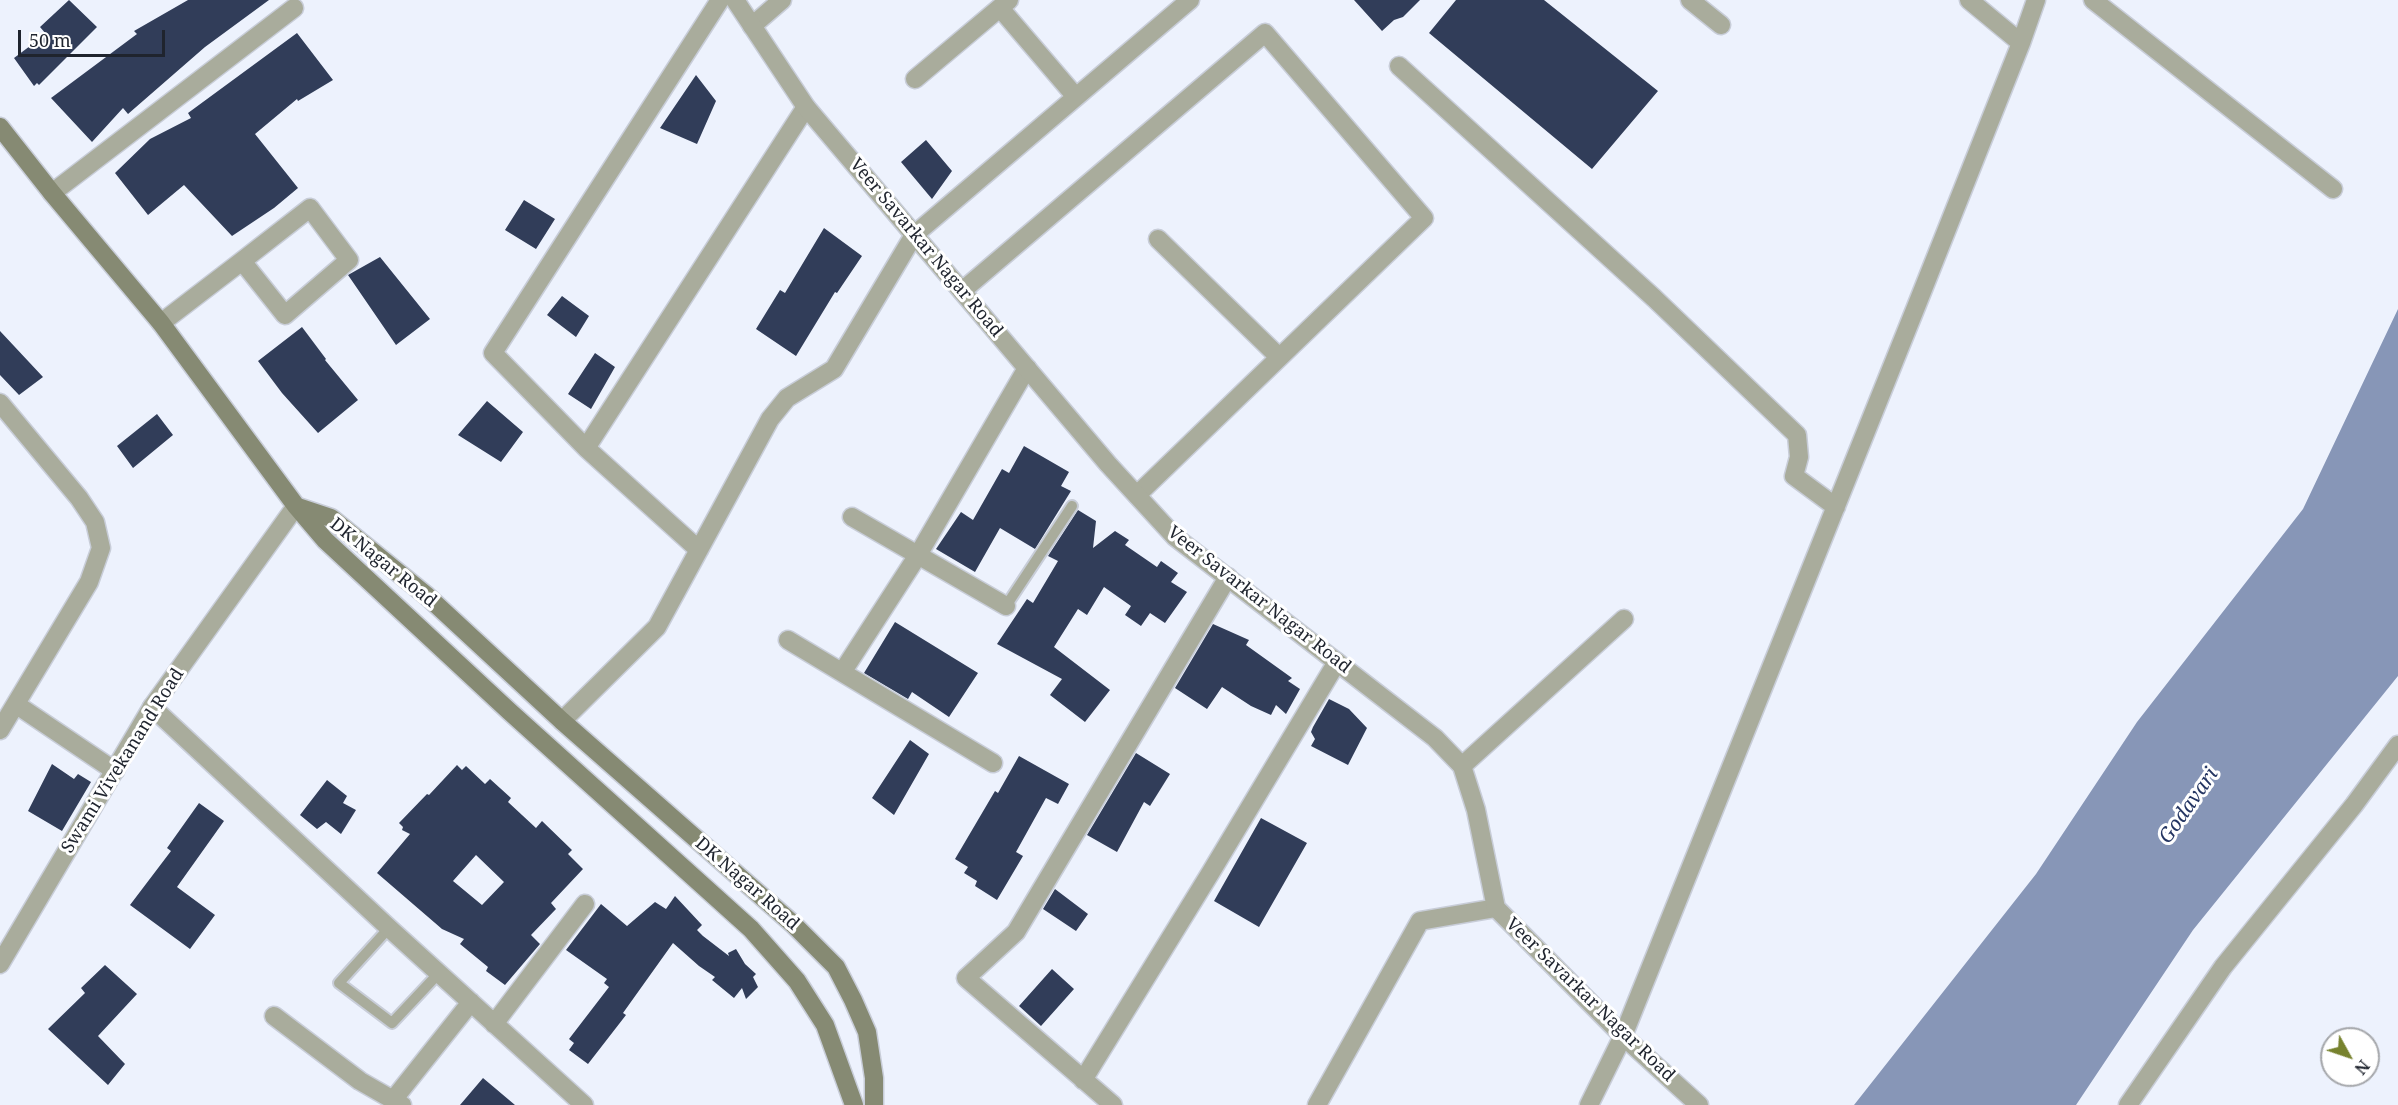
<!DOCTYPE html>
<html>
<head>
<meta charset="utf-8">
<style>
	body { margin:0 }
	#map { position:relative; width:2398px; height:1105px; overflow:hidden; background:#edf2fd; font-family:"Noto Serif",serif }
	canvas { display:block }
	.north { position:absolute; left:2320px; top:1027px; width:60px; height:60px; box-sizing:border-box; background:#fff; border:2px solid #a5a7ab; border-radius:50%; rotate:130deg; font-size:16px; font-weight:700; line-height:24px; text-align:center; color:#1f242e }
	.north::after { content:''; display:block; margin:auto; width:21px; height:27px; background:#77822e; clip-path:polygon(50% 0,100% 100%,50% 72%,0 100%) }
	.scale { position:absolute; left:18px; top:30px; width:147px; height:27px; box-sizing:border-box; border:3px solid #1f242e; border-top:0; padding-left:8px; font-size:18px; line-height:21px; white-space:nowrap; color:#1f242e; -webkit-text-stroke:4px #fff; paint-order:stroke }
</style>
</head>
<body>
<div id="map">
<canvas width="2398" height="1105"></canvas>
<div class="north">N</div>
<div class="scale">50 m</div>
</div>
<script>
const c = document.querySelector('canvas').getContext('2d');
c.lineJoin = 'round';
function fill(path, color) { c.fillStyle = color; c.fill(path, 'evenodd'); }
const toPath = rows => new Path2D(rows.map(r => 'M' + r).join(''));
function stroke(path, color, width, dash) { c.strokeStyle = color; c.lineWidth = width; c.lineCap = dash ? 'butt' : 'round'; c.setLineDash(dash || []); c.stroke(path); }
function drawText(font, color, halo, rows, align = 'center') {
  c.font = font + ' "Noto Serif",serif'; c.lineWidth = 6; c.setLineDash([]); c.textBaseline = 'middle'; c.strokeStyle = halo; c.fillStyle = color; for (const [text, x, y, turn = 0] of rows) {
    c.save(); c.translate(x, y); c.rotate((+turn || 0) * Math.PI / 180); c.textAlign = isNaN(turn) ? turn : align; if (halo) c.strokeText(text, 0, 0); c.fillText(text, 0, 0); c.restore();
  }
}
fill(toPath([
	[2398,309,2398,676,2193,930,2076,1105,1854,1105,2036,874,2137,722,2303,509]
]), '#8796b7');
fill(toPath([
	[69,0,97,27,39,85,37,83,34,86,14,58,46,34,40,27],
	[188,0,269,0,205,47,128,114,123,108,92,142,51,98,137,34,134,31],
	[1354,0,1420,0,1403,17,1394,20,1382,31],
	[1456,0,1544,0,1658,91,1592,169,1429,33],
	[297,33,333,80,298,101,297,99,255,134,298,188,274,208,232,236,184,185,148,215,115,173,150,139,191,118,188,113],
	[696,75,716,101,697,144,660,128],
	[926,140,952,171,932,199,901,162],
	[524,200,555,219,536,249,505,230],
	[824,228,862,256,837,293,835,292,796,356,756,329,780,290,785,293],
	[380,257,430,319,396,345,348,275],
	[562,296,589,316,576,337,547,315],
	[302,327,326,359,325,360,358,400,318,433,282,393,258,361],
	[0,331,43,377,19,395,0,375],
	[595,353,615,367,591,409,568,394],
	[487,401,523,432,501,462,458,435],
	[157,414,173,435,133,468,117,446],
	[1024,446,1069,472,1061,486,1071,491,1035,549,1000,528,975,572,936,549,961,512,973,520,1002,469,1009,473],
	[1078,510,1096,521,1093,548,1115,531,1129,540,1125,545,1157,567,1161,561,1178,573,1171,582,1187,592,1165,623,1150,613,1141,626,1125,615,1131,606,1104,587,1087,615,1078,609,1054,647,1110,690,1085,722,1050,695,1062,679,997,644,1027,599,1033,603,1058,561,1048,556],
	[895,622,978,673,949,717,912,692,908,699,864,673],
	[1213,624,1249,640,1246,645,1292,678,1288,681,1300,689,1286,714,1276,705,1271,715,1251,706,1222,687,1207,709,1175,688],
	[1329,699,1349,709,1367,728,1348,765,1311,746,1315,739,1311,732,1313,727],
	[910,740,929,754,894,815,872,798],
	[1136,753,1170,774,1150,806,1144,802,1117,852,1087,835],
	[1019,756,1069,784,1058,804,1046,798,1016,852,1023,856,997,900,975,886,977,881,964,873,968,867,955,859,995,791,998,793],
	[52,764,74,779,78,774,91,782,62,831,28,811],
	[457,765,462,770,466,766,485,784,490,779,511,798,508,802,536,828,542,821,572,850,568,854,583,869,551,903,556,909,531,935,540,944,505,985,486,971,488,967,460,944,464,939,442,929,377,873,410,834,402,830,403,827,399,823,427,794,429,795],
	[476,855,504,882,482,905,453,881],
	[327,780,347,796,343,803,356,810,341,834,326,822,317,829,300,815],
	[199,803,224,821,177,887,215,915,190,949,130,905,171,851,167,848],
	[1261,818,1307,843,1259,927,1214,901],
	[1055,889,1088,914,1076,931,1043,909],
	[675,896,702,925,697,930,703,936,729,956,728,953,736,949,745,964,756,974,753,977,758,987,746,999,742,988,734,998,712,980,715,977,699,966,673,943,623,1013,626,1015,588,1064,569,1050,574,1043,569,1039,609,987,604,983,607,979,566,950,601,904,627,926,655,902,666,909],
	[105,965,137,994,98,1036,125,1064,108,1085,48,1029,85,993,81,988],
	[1052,969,1074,989,1041,1026,1019,1006],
	[483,1078,515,1105,460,1105]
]), '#313d59');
const service = toPath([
	[1006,606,1072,506],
	[389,928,339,983,392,1023,439,973]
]);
const minor = toPath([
	[720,0,493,353,586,448,806,107],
	[1690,0,1721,25],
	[1969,0,2021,43],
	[2093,0,2333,189],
	[1000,8,1076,97],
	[752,26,782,0],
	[1399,66,1654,298,1797,435,1799,457,1794,476,1836,507],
	[915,79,1009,0],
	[52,193,294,8],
	[1158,239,1279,357],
	[962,291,1265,33,1424,218,1137,495],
	[161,323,242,261,310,208,349,260,285,315,242,261],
	[0,403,79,498,95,522,101,548,89,582,0,730],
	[586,448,699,550],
	[852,517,1006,606],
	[788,640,993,763],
	[843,671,918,555,1027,368],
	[17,705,115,771],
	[152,707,389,928,584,1105],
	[562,721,657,627,770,419,787,398,834,369,914,235,1190,0],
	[1462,766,1624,619],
	[274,1016,360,1081,402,1105],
	[494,1024,585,904],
	[1083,1080,1211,872,1337,662],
	[393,1100,471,1002],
	[1113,1105,966,978,1016,932,1228,577],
	[1317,1105,1420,921,1496,908],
	[1589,1105,1623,1036,1916,307,2021,43,2036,0],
	[2128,1105,2223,967,2354,805,2398,745]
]);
const tertiary = toPath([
	[735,0,806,107,1108,464,1175,537,1435,738,1462,766,1476,810,1496,908,1623,1036,1699,1105],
	[0,964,152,707,296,506]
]);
const secondary = toPath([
	[0,127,52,193,161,323,296,506,325,540,509,711,751,929,797,981,825,1025,854,1105],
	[298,507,331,518,427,596,562,721,793,924,836,967,853,1000,867,1032,874,1078,874,1105]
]);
stroke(service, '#c8cdd8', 14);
stroke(minor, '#c8cdd8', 21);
stroke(tertiary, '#c8cdd8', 21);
stroke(secondary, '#c8cdd8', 21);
stroke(service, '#a9ac9c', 10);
stroke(minor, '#a9ac9c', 18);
stroke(tertiary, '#a9ac9c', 18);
stroke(secondary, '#868a73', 18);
drawText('18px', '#1f242e', '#fff', [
	["Veer Savarkar Nagar Road",926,248,50],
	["DK Nagar Road",383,563,39],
	["Veer Savarkar Nagar Road",1259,600,38],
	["Swami Vivekanand Road",123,761,-58],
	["DK Nagar Road",747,884,41],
	["Veer Savarkar Nagar Road",1590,1000,44]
]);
drawText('italic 20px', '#243562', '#fff', [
	["Godavari",2189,806,-55]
]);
</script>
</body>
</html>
